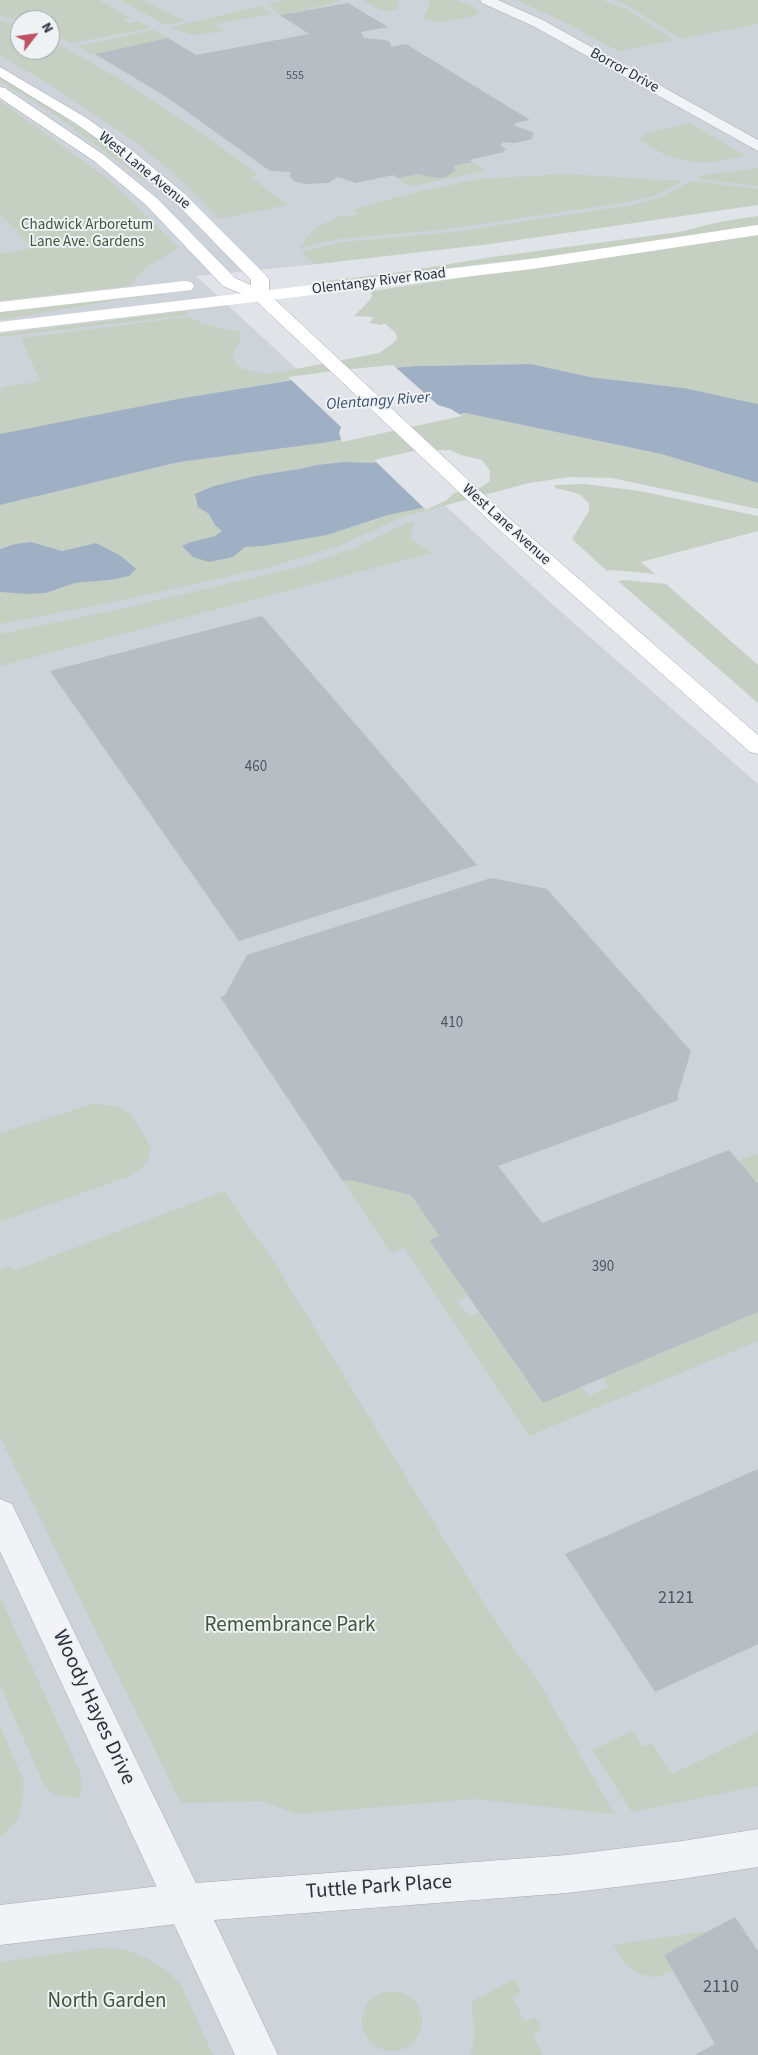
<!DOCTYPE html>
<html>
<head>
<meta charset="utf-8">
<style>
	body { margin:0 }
	#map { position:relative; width:758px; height:2055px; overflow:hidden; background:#e0e3e7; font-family:"Source Sans 3",sans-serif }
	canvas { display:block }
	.north { position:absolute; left:10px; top:10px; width:50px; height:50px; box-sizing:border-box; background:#eff2f5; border:1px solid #a0a5ab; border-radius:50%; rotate:60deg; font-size:14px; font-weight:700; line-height:20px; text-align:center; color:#2a313d }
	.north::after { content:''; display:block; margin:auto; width:18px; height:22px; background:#c05261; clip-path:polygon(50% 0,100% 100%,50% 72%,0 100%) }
</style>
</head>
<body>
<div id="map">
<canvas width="758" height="2055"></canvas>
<div class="north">N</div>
</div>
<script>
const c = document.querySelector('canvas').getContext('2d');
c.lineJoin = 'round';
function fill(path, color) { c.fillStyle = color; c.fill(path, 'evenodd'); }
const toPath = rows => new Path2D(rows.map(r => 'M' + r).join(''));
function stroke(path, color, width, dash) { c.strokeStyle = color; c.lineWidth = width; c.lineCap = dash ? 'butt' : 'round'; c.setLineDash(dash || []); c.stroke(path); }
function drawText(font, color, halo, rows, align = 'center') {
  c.font = font + ' "Source Sans 3",sans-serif'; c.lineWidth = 4; c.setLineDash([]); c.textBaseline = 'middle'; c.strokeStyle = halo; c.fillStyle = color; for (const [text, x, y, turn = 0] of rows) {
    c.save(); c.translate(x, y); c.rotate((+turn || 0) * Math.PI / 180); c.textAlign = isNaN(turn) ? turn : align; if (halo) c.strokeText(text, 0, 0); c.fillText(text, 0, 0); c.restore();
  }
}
fill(toPath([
	[0,0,758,0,758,203,318,264,196,276,552,604,758,784,758,2055,0,2055],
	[20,20,50,20,50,50,20,50]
]), '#ced2d9');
fill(toPath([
	[0,0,98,0,131,18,123,20,129,23,138,21,150,28,72,43,50,33,50,20,20,21,0,15],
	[120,0,142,0,185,21,166,25],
	[282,0,338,0,341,2,280,15,268,4],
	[363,0,397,0,399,8,391,11,380,10],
	[430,0,457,0,477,9,479,12,474,16,443,22,427,21,423,18,428,10],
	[517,0,602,0,628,10,674,40,618,51,566,23],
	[614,0,758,0,758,24,680,39,629,6],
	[261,6,272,14,215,24,225,31,192,35,170,27],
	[0,20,20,26,20,50,50,50,50,40,103,69,163,107,246,165,258,175,251,177,287,205,219,219,183,182,138,144,63,93,0,55],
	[154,30,168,38,92,55,78,46],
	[0,76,101,141,147,179,144,180,58,117,0,81],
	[0,101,108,179,179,248,146,267,129,286,0,301,0,254,32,248,0,214],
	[689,123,747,156,712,162,691,162,665,155,639,139,647,133],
	[473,162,485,171,410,186,398,178,418,174,437,178,446,177,455,170,453,166],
	[758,168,758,186,700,179,697,176],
	[565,174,682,181,658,195,623,203,440,230,339,239,300,248,306,238,319,226,342,215,347,217,358,213,353,210,371,204,421,191,480,179],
	[692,181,758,189,758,205,490,244,318,264,314,264,301,252,342,242,453,232,632,205,661,197],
	[758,216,758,225,586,252,324,283,327,281,402,272,492,257,679,232,719,222],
	[758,233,758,404,684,388,590,377,531,364,416,366,342,372,269,383,0,434,0,394,3,393,0,388,40,381,21,338,187,317,218,328,241,332,240,342,233,353,233,360,242,369,266,374,280,372,379,353,392,344,397,339,396,333,384,323,382,325,370,323,373,317,354,316,371,299,372,291],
	[165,292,162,295,122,299,0,320,0,312],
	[186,311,188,315,0,337,0,334],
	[465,413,661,454,758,483,758,509,612,478,570,477,529,483,402,517,339,546,270,567,114,602,0,624,0,592,28,594,46,593,75,583,110,580,129,576,136,569,96,543,62,551,31,542,15,544,0,549,0,505,179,462,329,442],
	[403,456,388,515,376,520,327,535,264,546,245,547,233,557,191,542,215,536,223,531,215,525,209,514,236,480,317,465,343,462,373,463],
	[584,484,640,491,758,516,758,531,641,562,655,574,613,570,607,571,572,539,589,511,589,503,580,495,573,492,555,488,555,485],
	[407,523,414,523,410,536,414,542,432,552,432,553,0,666,0,634,116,610,304,566,354,548],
	[624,580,666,584,758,665,758,703,618,581],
	[93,1104,116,1106,132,1115,151,1148,148,1159,142,1168,130,1176,0,1222,0,1133],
	[757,1154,758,1155,758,1184,738,1161],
	[342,1180,355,1181,410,1195,439,1236,429,1240,468,1296,457,1301,469,1317,479,1313,543,1403,581,1387,589,1396,609,1387,603,1378,758,1312,758,1341,529,1436,404,1248,391,1253],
	[224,1191,274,1262,466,1575,507,1638,541,1686,614,1814,474,1799,296,1814,263,1801,181,1803,0,1437,0,1270,10,1266,13,1271],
	[0,1597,80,1772,82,1786,80,1798,55,1795,45,1787,0,1685],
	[0,1727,24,1781,22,1802,18,1819,0,1838],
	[633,1731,643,1747,652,1743,672,1774,758,1732,758,1786,632,1812,592,1750],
	[713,1930,664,1955,673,1971,660,1976,651,1977,637,1973,627,1965,613,1945],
	[98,1948,121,1949,132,1952,149,1959,166,1970,181,1985,213,2055,0,2055,0,1962],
	[514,1979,521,1992,512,1997,525,2022,535,2017,542,2030,533,2035,543,2055,470,2055,474,2040,474,2021,471,2002],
	'362 2021a30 30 0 1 1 60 0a30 30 0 1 1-60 0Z'
]), '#c5d0c2');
fill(toPath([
	[531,364,590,377,684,388,758,404,758,483,661,454,465,413,329,442,179,462,0,505,0,434,178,399,342,372,416,366],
	[403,456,452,491,426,507,388,515,327,535,264,546,245,547,233,557,209,562,193,557,182,546,191,542,215,536,222,531,215,525,209,514,198,507,195,494,214,486,255,476,299,469,317,465,343,462,373,463],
	[31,542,62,551,96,543,121,556,136,569,129,576,110,580,75,583,46,593,28,594,0,592,0,549,15,544]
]), '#9fb0c4');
fill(toPath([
	[393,365,438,405,451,409,462,416,342,442,339,433,341,427,288,377,341,370],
	[450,450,461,455,482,460,490,471,490,481,482,487,454,493,447,500,426,510,374,460,413,451]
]), '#e0e3e7');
fill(toPath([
	[348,3,388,27,361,32,364,38,385,40,390,42,391,47,406,44,530,120,515,123,515,126,533,132,532,139,515,143,503,142,500,145,507,150,504,150,504,152,469,160,473,162,453,166,456,170,446,177,437,178,418,174,398,178,393,175,356,183,338,177,328,183,305,184,294,181,289,176,291,172,270,171,168,98,95,54,168,38,196,55,309,34,280,15],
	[262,616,477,865,239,941,50,671],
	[491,878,547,889,691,1051,677,1097,679,1100,498,1166,542,1223,729,1150,758,1184,758,1312,543,1403,429,1240,439,1236,413,1198,410,1195,354,1181,342,1180,220,997,225,995,247,955],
	[758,1469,758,1644,655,1692,565,1554],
	[735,1917,758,1951,758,2055,695,2055,715,2044,664,1955]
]), '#b8bcc3');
const minor = toPath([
	[185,1883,199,1889,205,1903,199,1917,185,1923,0,1945,0,1905,185,1883]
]);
const tertiary = toPath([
	[480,0,498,0,543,20,758,140,758,151,533,26,482,3,480,0],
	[0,1499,12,1504,196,1883,567,1855,682,1841,758,1829,758,1867,682,1879,567,1893,214,1920,278,2055,235,2055,0,1551,0,1499]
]);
const primary = toPath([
	[0,67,85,117,129,148,185,194,266,275,269,279,269,294,509,518,758,735,758,754,750,752,495,526,254,299,223,286,146,205,94,161,0,98,0,87,5,88,104,155,158,199,235,278,251,285,251,280,173,200,119,154,75,123,0,77,0,67]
]);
stroke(minor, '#a6aab1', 1);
stroke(tertiary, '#a6aab1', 1);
stroke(primary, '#a0a7b2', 1);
fill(minor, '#f2f3f6');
fill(tertiary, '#f2f3f6');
fill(toPath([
	[758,225,758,235,532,269,0,332,0,322,532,259,758,225],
	[185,281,191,282,194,286,191,290,0,312,0,302,185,281]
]), '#fff');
fill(primary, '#fff');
drawText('12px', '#4e545e', null, [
	["555",295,76]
]);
drawText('15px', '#2a313d', '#eff2f5', [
	["Borror Drive",624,71,29],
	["West Lane Avenue",144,171,39],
	["Olentangy River Road",379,282,-7],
	["West Lane Avenue",506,525,42]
]);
drawText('15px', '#3e5739', '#eff2f5', [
	["Chadwick Arboretum",87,226],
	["Lane Ave. Gardens",87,243]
]);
drawText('15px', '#4e545e', null, [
	["460",256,768],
	["410",452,1024],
	["390",603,1268]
]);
drawText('italic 16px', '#394f6c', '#eff2f5', [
	["Olentangy River",378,402,-4]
]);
drawText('18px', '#4e545e', null, [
	["2121",676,1599],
	["2110",721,1988]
]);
drawText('21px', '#3e5739', '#eff2f5', [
	["Remembrance Park",290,1626],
	["North Garden",107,2002]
]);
drawText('21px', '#2a313d', '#eff2f5', [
	["Woody Hayes Drive",93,1708,65],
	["Tuttle Park Place",379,1888,-4]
]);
</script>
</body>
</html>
